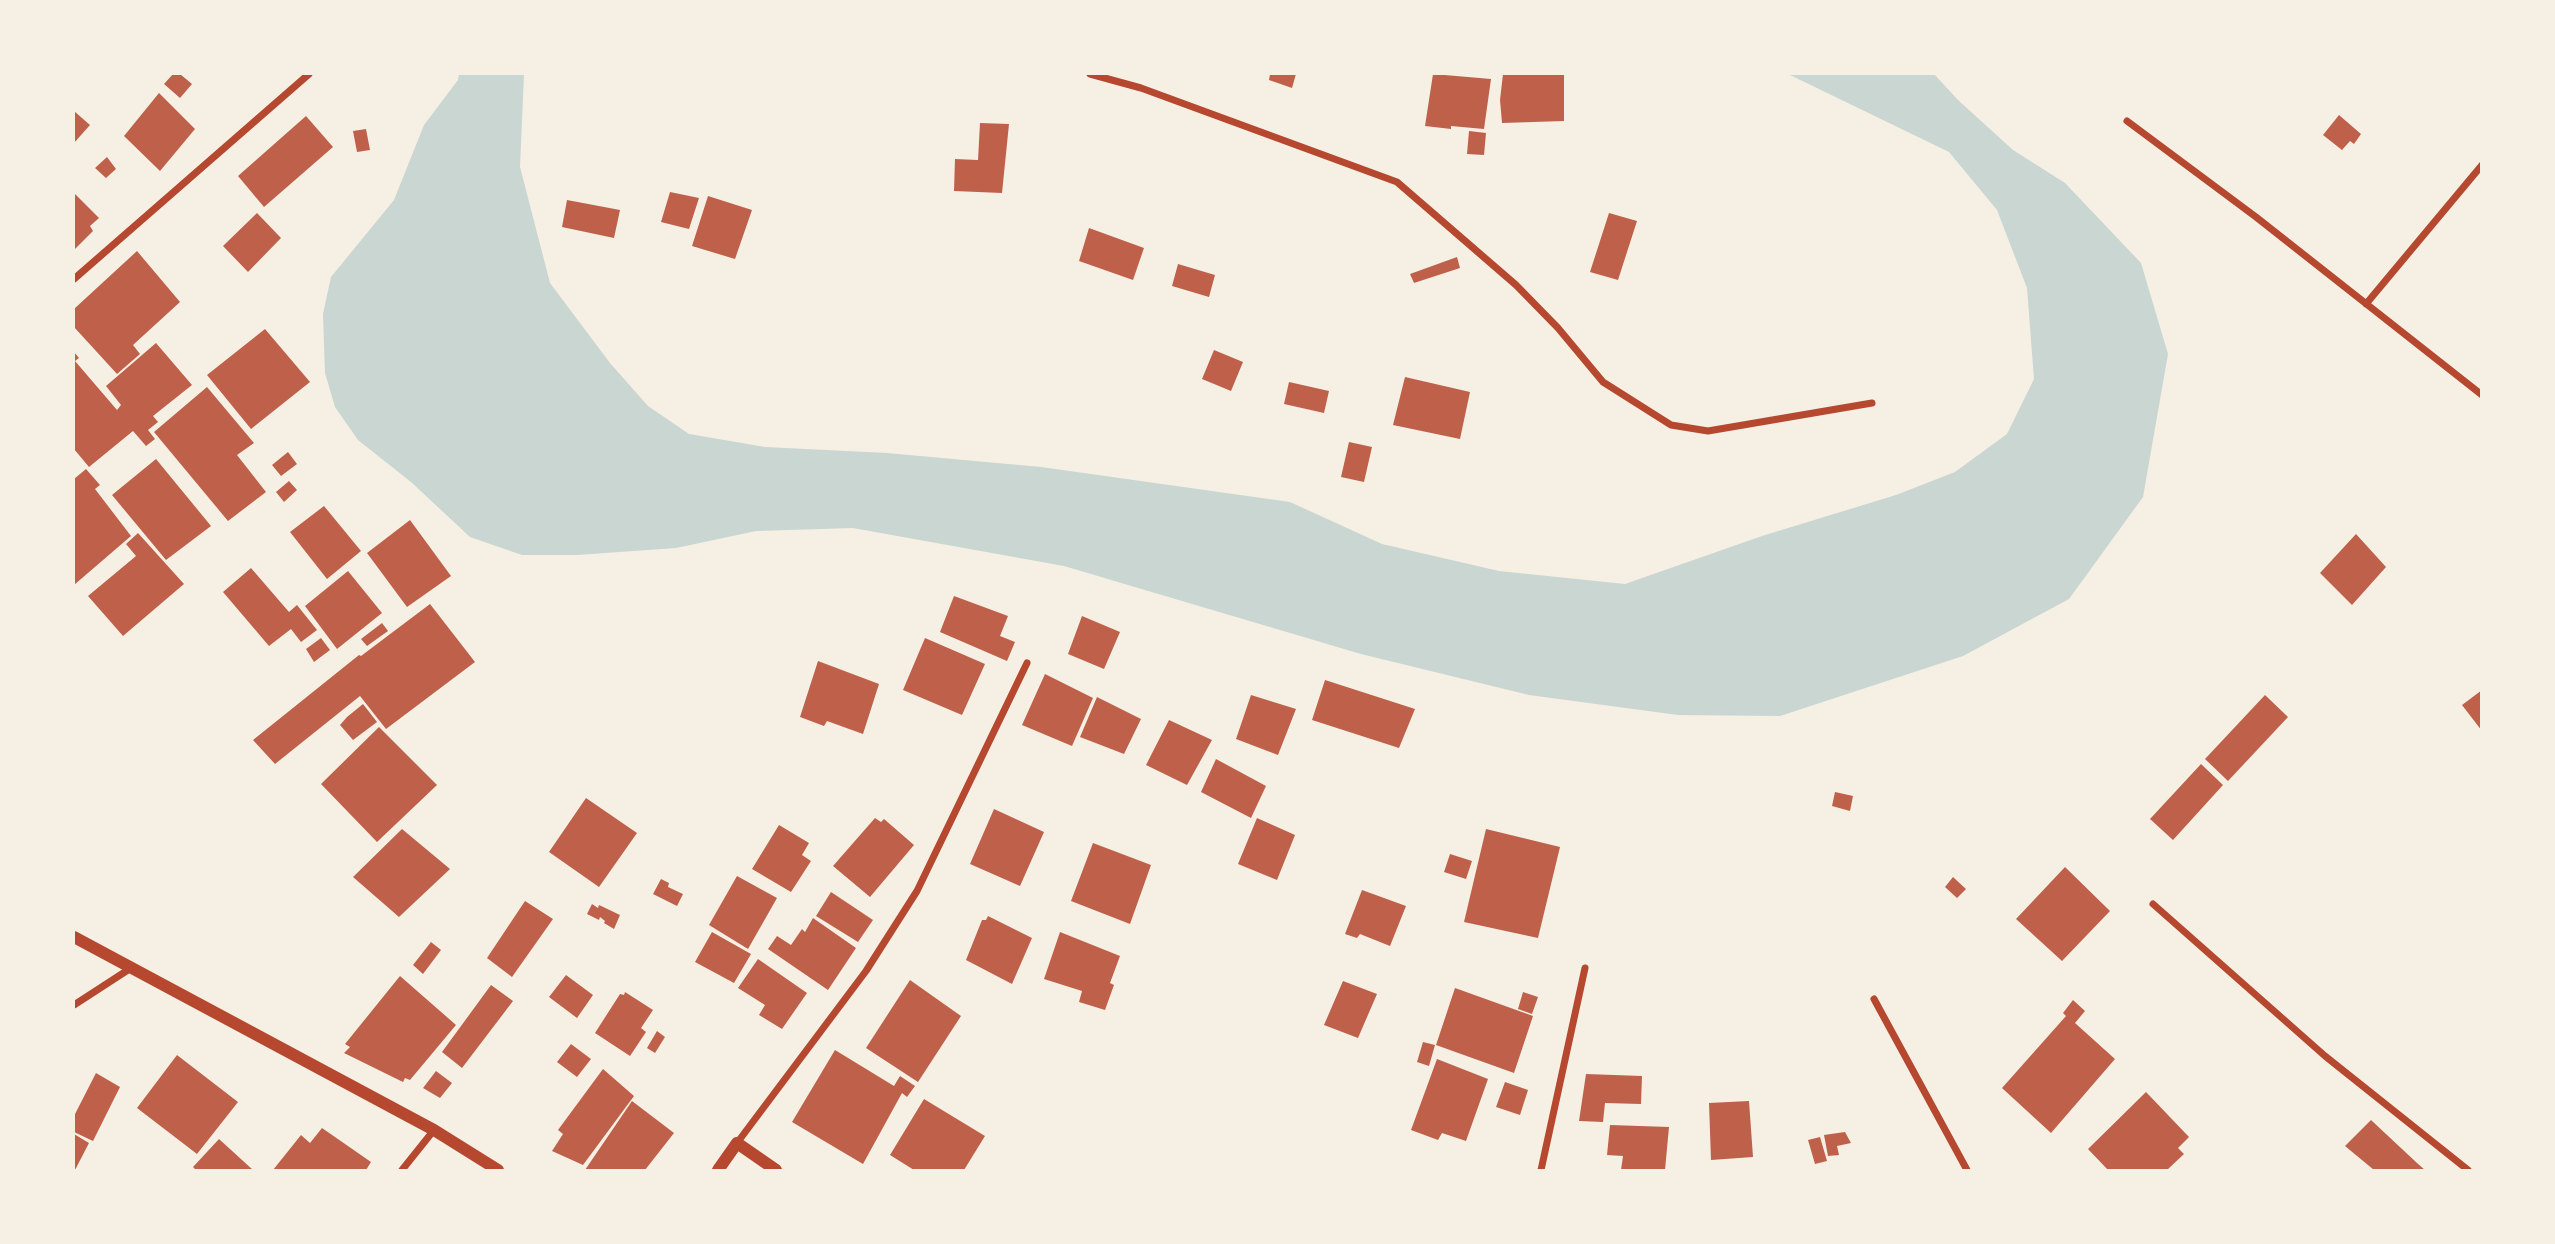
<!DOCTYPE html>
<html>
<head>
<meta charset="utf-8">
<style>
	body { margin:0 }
	#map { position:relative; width:2555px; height:1244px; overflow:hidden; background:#f6efe4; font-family:Commissioner,sans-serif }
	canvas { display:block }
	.frame { position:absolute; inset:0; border:75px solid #f6efe4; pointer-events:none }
</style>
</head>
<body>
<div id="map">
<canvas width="2555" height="1244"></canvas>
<div class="frame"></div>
</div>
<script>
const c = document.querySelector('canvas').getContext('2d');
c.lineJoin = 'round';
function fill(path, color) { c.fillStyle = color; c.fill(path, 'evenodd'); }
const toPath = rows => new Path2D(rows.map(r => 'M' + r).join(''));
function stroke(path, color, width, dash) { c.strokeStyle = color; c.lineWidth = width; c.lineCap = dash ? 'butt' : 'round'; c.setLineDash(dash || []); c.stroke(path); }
fill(toPath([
	[459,74,524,74,520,167,550,283,610,363,648,406,689,434,765,447,887,453,1041,467,1290,502,1382,544,1499,571,1625,584,1762,536,1896,495,1955,472,2007,434,2034,379,2027,288,1997,210,1949,152,1788,74,1934,74,1958,100,2013,150,2065,183,2141,263,2168,354,2143,497,2069,599,1963,656,1780,716,1678,715,1529,695,1361,654,1064,566,853,528,756,531,676,548,577,555,522,555,470,537,411,482,358,440,335,407,325,373,323,314,331,277,394,200,424,125,458,80]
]), '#c9d6d2');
fill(toPath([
	[173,74,180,74,192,84,180,98,164,84],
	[1270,74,1296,74,1292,88,1269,80],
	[1433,74,1491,79,1484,129,1451,126,1451,129,1425,126],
	[1503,74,1564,74,1564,121,1502,123,1500,100],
	[159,93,195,129,160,171,124,136],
	[74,111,90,125,74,143],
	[2339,115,2361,134,2354,144,2350,141,2342,150,2323,135],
	[306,116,333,147,264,207,238,176],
	[980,123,1009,124,1002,193,954,191,955,159,978,160],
	[366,129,370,150,357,152,353,131],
	[1469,131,1486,133,1484,155,1467,154],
	[107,157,116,169,106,178,95,168],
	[670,192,699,198,689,229,661,222],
	[74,193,99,218,90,226,93,231,74,250],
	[708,196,752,210,735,259,692,246],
	[567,200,620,210,614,238,562,227],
	[257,213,281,238,248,272,223,246],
	[1609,213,1637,221,1618,280,1590,272],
	[1089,228,1144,248,1133,280,1079,261],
	[137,251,180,302,133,345,140,354,117,374,74,327,74,309],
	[1457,257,1460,268,1414,283,1410,274],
	[1178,264,1215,275,1209,297,1172,286],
	[265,329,310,382,251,429,207,375],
	[156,343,192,385,153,416,158,422,148,430,155,439,146,446,133,431,89,467,74,449,74,352,79,358,75,361,117,410,121,405,106,386],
	[1214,350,1243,362,1231,391,1202,379],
	[1405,377,1470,392,1460,439,1393,425],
	[1289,382,1329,391,1324,413,1284,404],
	[207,387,254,443,237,455,266,492,228,521,154,432],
	[1349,442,1372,447,1364,482,1341,477],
	[288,452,297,464,281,476,272,465],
	[156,459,211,526,166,560,112,495],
	[86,469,100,485,95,489,131,536,74,585,74,479],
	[289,481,297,490,284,502,276,492],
	[324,506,361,551,327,579,290,532],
	[410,520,451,576,407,607,367,553],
	[138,533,184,584,123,636,88,596,136,556,126,544],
	[2356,534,2386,567,2352,605,2320,573],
	[251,568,289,612,297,605,317,630,301,642,291,629,269,646,223,592],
	[348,571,382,613,337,649,305,606],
	[954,596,1008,616,1000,636,1015,642,1007,661,940,632],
	[430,604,475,662,386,729,360,696,275,764,253,740,359,655,361,656],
	[1082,616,1120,632,1104,669,1068,654],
	[382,623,388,631,367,646,361,639],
	[321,638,330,650,314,662,306,649],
	[925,638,985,664,962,715,903,690],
	[818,661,879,684,863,734,827,721,824,726,800,717],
	[1045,674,1093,698,1072,746,1022,725],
	[1325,680,1415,709,1399,748,1312,720],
	[2482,690,2482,731,2462,705],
	[1251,695,1296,709,1278,755,1236,739],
	[2265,695,2288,717,2228,781,2205,759],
	[1097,697,1141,719,1124,754,1080,737],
	[363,704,377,722,353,740,340,725,347,717],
	[1169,720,1212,740,1187,785,1146,765],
	[379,727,437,785,377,842,321,784],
	[1216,759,1266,786,1251,818,1201,792],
	[2201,764,2223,785,2173,840,2150,819],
	[1835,792,1853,796,1850,811,1832,806],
	[586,798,637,833,599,887,549,852],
	[994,809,1044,832,1020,886,970,864],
	[875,818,881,822,884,819,914,845,870,897,833,866],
	[1257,818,1295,835,1277,880,1238,864],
	[779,825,809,843,802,855,811,861,791,892,752,869],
	[402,829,450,869,399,917,353,877],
	[1486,829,1560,847,1538,938,1464,922],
	[1093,843,1151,865,1130,924,1071,901],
	[1450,854,1472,861,1466,879,1444,872],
	[2065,867,2110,911,2062,961,2016,919],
	[737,876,777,898,748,949,709,925],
	[1953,877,1966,889,1957,898,1945,887],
	[661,879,669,883,668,887,683,894,677,906,653,894],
	[1362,890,1406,906,1390,946,1360,934,1357,938,1345,934],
	[831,892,873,920,858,942,816,916],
	[525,901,553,919,512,977,487,958],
	[592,904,598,908,599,905,620,915,614,929,604,923,605,921,600,917,599,920,587,914],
	[988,916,1032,938,1012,984,966,960,982,920,986,920],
	[813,918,856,948,828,990,768,949,777,936,791,945,802,929,805,932],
	[712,932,751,954,734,983,695,962],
	[1060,932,1120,956,1110,983,1114,985,1105,1010,1079,1002,1082,991,1044,979],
	[431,942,441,950,423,974,413,965],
	[758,959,807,993,782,1029,759,1015,765,1005,738,988],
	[566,975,593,995,577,1018,549,997],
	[400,976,456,1025,410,1080,405,1078,403,1082,344,1053,350,1047,345,1044],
	[910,980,961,1016,918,1082,866,1048],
	[1343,981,1377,994,1358,1038,1324,1025],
	[491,985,513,1001,462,1068,442,1052],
	[1455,988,1533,1016,1514,1073,1436,1045],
	[625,992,653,1010,641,1028,646,1032,630,1056,595,1033,620,994,624,995],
	[1523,992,1538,997,1532,1014,1518,1009],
	[2073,1000,2085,1011,2075,1023,2115,1059,2051,1133,2002,1088,2066,1016,2063,1013],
	[657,1031,665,1037,655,1053,647,1048],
	[1423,1042,1435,1045,1429,1066,1417,1062],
	[571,1044,591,1059,577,1077,557,1062],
	[835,1050,894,1086,900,1076,915,1086,907,1097,902,1093,863,1164,792,1122],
	[177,1055,238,1102,197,1154,137,1108],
	[1437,1059,1488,1079,1466,1141,1442,1133,1438,1140,1411,1130],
	[603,1069,634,1096,583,1165,552,1151,563,1134,558,1130],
	[436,1071,452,1083,440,1098,423,1088],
	[96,1073,120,1087,93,1141,74,1132,74,1116],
	[1586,1074,1642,1076,1641,1104,1605,1103,1603,1122,1579,1121],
	[1505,1082,1528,1090,1520,1115,1496,1107],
	[2146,1092,2189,1137,2178,1148,2184,1154,2167,1170,2108,1170,2088,1149],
	[924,1099,985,1136,964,1170,914,1170,890,1155],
	[632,1101,674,1133,645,1170,585,1170],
	[1749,1101,1753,1157,1711,1160,1709,1103],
	[2371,1120,2417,1163,2425,1170,2374,1170,2345,1146],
	[1610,1125,1669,1127,1665,1170,1621,1170,1623,1156,1607,1155],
	[322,1128,371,1162,366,1170,273,1170,301,1135,310,1143],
	[1845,1132,1851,1143,1837,1146,1839,1155,1828,1156,1824,1135],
	[74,1134,89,1143,75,1170,74,1170],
	[1820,1137,1827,1161,1815,1164,1808,1140],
	[219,1139,253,1170,196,1170,193,1167]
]), '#bf614a');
stroke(toPath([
	[1090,74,1141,88,1397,182,1516,285,1558,328,1603,382,1671,425,1708,431,1872,403],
	[2127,121,2256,217,2482,395],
	[74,279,309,74],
	[2366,304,2482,165],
	[2153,904,2325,1056,2468,1170],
	[1874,999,1967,1170],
	[74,1005,131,968],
	[737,1143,866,971,917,891,1027,663],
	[402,1170,434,1130],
	[1541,1170,1585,968]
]), '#b5482f', 7);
stroke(toPath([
	[74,937,434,1130,498,1170],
	[718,1170,737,1143,776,1170]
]), '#b5482f', 12);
</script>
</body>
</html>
